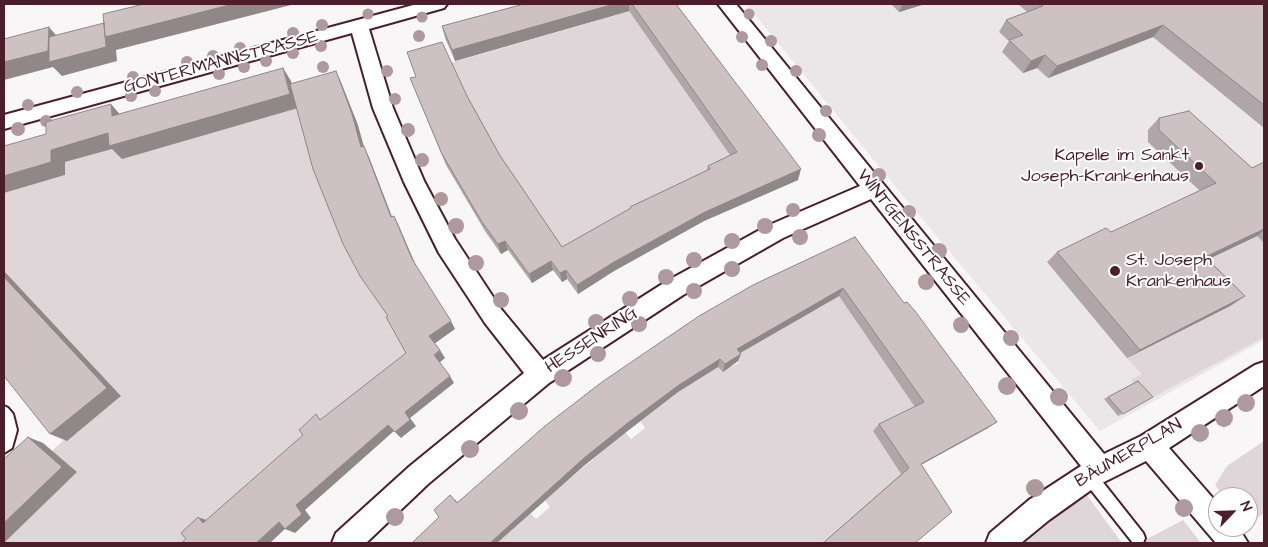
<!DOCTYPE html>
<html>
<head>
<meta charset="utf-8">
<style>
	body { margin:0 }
	#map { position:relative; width:1268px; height:547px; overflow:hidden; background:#f8f6f7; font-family:"Architects Daughter",sans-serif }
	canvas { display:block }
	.frame { position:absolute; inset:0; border:5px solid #4a1f2b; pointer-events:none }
	.north { position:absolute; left:1208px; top:487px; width:50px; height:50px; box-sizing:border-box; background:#fff; border:1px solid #b7a5aa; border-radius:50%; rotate:66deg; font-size:14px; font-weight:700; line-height:20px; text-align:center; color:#4a1f2b }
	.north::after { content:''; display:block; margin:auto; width:18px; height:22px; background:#4a1f2b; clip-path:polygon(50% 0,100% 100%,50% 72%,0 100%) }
</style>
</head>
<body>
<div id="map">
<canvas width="1268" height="547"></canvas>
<div class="frame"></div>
<div class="north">N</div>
</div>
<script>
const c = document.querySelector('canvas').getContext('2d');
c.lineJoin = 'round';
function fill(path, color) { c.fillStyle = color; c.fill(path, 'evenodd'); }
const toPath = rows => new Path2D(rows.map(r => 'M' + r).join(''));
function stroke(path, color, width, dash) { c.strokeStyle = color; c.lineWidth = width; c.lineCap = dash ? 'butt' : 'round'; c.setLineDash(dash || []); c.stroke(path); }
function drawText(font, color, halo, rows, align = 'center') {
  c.font = font + ' "Architects Daughter",sans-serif'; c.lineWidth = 4; c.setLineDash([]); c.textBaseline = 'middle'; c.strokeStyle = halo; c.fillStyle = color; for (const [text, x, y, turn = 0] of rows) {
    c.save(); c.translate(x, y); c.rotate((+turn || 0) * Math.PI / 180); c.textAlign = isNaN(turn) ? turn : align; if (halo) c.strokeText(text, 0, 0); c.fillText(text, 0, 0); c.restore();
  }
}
fill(toPath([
	[746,4,1264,4,1264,340,1100,431,908,202]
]), '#ebe6e8');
fill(toPath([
	[630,4,745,164,564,256,502,164,450,63,599,20],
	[306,105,387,310,415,357,197,543,4,543,76,472,52,451,72,432,75,434,121,396,4,272,4,193,65,175,65,162,121,146],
	[1257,235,1264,243,1264,337,1148,400,1131,380,1142,374,1127,358,1230,306,1192,267],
	[841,294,918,411,873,431,901,474,821,543,497,543,530,513,536,519,550,507,545,500,625,432,631,439,645,428,640,421,678,392,718,367,730,367,739,363,735,356],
	[1264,441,1264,513,1248,524,1248,497,1224,497,1215,485,1227,466],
	[1086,494,1122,543,1015,543,1053,514],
	[1183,520,1201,543,1137,543,1151,537]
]), '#ded6d9');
const lane = toPath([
	[4,406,8,408,13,414,17,430,12,448,4,453,4,406],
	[1089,469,1094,471,1143,533,1145,538,1143,543,1133,543,1084,481,1082,476,1084,471,1089,469]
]);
const street = toPath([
	[417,4,447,4,444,8,369,29,393,108,424,181,455,239,501,309,543,360,667,281,767,226,860,186,718,4,736,4,1104,454,1141,436,1255,365,1264,362,1264,386,1169,448,1218,504,1218,527,1238,527,1248,543,1216,543,1146,461,1098,485,1049,520,1021,543,986,543,990,533,1029,500,1081,466,871,199,783,238,683,295,549,383,428,484,366,543,332,543,336,533,410,466,524,373,485,323,439,253,404,182,373,108,352,33,4,129,4,115,417,4]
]);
stroke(lane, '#4a1f2b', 4);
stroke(street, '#4a1f2b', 4);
fill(lane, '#fff');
fill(street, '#fff');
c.fillStyle = '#ad999e';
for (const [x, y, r] of [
	[368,14,5.5],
	[749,14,5.5],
	[422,17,5.5],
	[322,25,6],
	[293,33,6],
	[419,36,6],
	[742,37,6],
	[771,41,6],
	[321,46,6],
	[240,48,6],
	[293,53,6],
	[213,56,6],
	[266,61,6],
	[187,62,6],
	[762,65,6],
	[244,67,6],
	[323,67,6],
	[387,71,6],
	[796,71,6],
	[219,74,6],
	[133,77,6],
	[155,91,6],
	[77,92,6],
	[131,96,6],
	[395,99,6],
	[28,105,6],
	[826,111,6],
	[46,121,6],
	[18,129,7],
	[408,130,7],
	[819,135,7],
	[422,160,7],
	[879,175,7],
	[441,199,7],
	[793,210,7],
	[909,212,7],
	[456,226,8],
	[765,226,8],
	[800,237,8],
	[732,241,8],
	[939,251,8],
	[694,260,8],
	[476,263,8],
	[732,269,8],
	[666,277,8],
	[926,282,8],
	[694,291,8],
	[630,299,8],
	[501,300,8],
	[596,322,8],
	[639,324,8],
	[961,325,8],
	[1011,338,8],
	[598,354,8],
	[563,378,9],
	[1007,386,9],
	[1059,397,9],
	[1246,403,9],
	[519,411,9],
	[1224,418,9],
	[1200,433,9],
	[470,449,9],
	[1035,488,9],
	[1184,508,9],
	[395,517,9]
]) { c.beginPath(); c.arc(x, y, r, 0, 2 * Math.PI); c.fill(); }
fill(toPath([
	[524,4,676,4,798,180,704,221,614,271,578,294,567,279,562,282,553,270,532,283,508,250,501,254,485,231,446,165,410,78,467,96,499,154,562,247,630,209,630,207,707,170,708,166,730,155,629,11,455,61,445,38,442,26],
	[891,4,925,4,899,12],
	[1018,4,1264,4,1264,128,1153,37,1048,78,1037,68,1023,73,1002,52,1009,41,999,32,1006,20,1027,12],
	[1159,118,1252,168,1264,162,1264,243,1257,236,1208,259,1245,296,1230,306,1127,358,1047,262,1057,252,1111,232,1200,191,1148,142,1148,130],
	[855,237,988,428,921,465,915,543,822,543,901,474,873,431,879,424,915,407,839,296,740,353,741,354,738,361,723,372,718,367,678,392,630,429,586,464,497,543,412,543,439,517,455,499,457,502],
	[1138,381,1153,397,1118,416,1104,399]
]), '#b0a6a9');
fill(toPath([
	[233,4,295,4,116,50,117,61,62,76,53,67,4,80,4,62,49,27,61,41,104,23],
	[614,4,629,4,629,11,455,61,452,50],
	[903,4,925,4,899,12],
	[1163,25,1153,37,1048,78,1057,66],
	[1045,55,1037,68,1023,73,1031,61],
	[283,68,291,81,298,108,122,159,112,149,65,162,65,175,4,193,4,176,51,150],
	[336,71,341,82,358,125,364,147,369,157,396,227,391,217,361,147],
	[111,104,123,118,112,116],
	[801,169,798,180,704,221,614,271,578,294,577,285,614,262,705,212],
	[394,216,399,226,417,268,412,259],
	[1264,229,1264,230,1257,236,1192,267,1205,257],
	[505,241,508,250,501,254,498,244],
	[551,261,553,270,532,283,529,274],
	[566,270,567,279,562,282,560,273],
	[4,271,121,396,67,441,50,434,4,277],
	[843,288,839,296,735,356,737,349],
	[1245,296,1230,306,1127,358,1140,350],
	[451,321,455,329,434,344,429,336],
	[440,350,445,358,439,363,434,355],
	[741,354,738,361,723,372,725,364],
	[720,359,718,367,678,392,630,429,586,464,497,543,490,543,584,458,629,422,679,385],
	[450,376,454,383,410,418,416,426,401,438,395,432,405,412],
	[997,422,988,428,913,469,921,464],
	[388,425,394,431,305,510,311,518,295,533,285,529,296,505],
	[28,437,43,443,77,472,4,543,4,523],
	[198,517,209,521,203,523],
	[279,522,288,526,270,543,256,543]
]), '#908789');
const building = toPath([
	[144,4,233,4,105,37,103,14,144,4],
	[524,4,614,4,452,50,442,26,524,4],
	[632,4,676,4,801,169,705,212,614,262,577,285,566,270,560,273,551,261,529,274,505,241,498,244,482,222,442,154,410,78,416,77,407,52,442,42,467,96,499,154,562,247,631,208,630,207,710,169,708,166,737,152,632,4],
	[1040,4,1264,4,1264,105,1163,25,1057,66,1045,55,1031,61,1009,40,1023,35,1006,20,1043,6,1040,4],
	[104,23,106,47,49,62,49,37,104,23],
	[49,27,48,51,4,62,4,39,49,27],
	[283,68,290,94,109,146,108,133,51,150,51,162,4,176,4,146,46,134,46,122,111,104,112,116,283,68],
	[336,71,352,114,361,147,364,146,391,217,394,216,412,259,451,321,429,336,440,350,434,355,450,376,405,412,410,420,395,432,388,425,296,505,302,514,285,529,279,522,256,543,181,543,186,539,181,533,198,517,203,523,303,435,299,430,316,414,320,420,406,353,386,317,388,316,360,276,343,244,313,169,290,84,336,71],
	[1189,111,1252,168,1264,162,1264,229,1205,257,1245,296,1140,350,1057,252,1106,228,1111,232,1216,183,1159,130,1159,118,1189,111],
	[855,237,904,303,907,302,915,311,997,422,921,464,952,512,915,543,823,543,909,468,879,424,924,402,843,288,737,349,741,354,725,364,720,359,679,385,629,422,584,458,490,543,412,543,439,517,434,510,450,495,457,503,545,426,602,382,699,316,753,285,855,237],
	[4,277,107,388,50,434,4,376,4,277],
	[1138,381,1153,397,1123,414,1108,397,1138,381],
	[28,437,62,467,4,523,4,459,28,437]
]);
fill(building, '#cdc1c4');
stroke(building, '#908789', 1);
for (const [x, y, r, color] of [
	[1199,166,5,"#4a1f2b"],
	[1115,271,6,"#4a1f2b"]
]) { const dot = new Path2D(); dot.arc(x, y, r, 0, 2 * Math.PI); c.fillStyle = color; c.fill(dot); stroke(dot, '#fff', 2); }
drawText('18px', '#4a1f2b', '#fff', [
	["GONTERMANNSTRASSE",221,63,-15],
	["WINTGENSSTRASSE",913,238,51],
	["HESSENRING",592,341,-33],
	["BÄUMERPLAN",1129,454,-30]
]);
drawText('18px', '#4a1f2b', '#fff', [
	["Kapelle im Sankt",1189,156],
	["Joseph-Krankenhaus",1189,177],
	["St. Joseph",1126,261,"left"],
	["Krankenhaus",1126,282,"left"]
], 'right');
</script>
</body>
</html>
